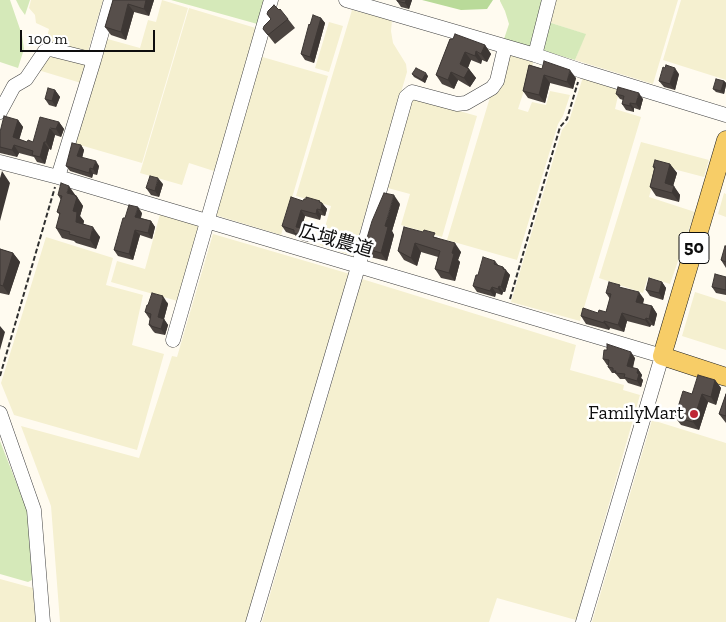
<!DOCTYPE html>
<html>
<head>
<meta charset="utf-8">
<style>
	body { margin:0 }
	#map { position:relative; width:726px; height:622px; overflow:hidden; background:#fffbf0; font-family:"Zilla Slab",serif }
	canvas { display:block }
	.scale { position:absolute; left:20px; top:30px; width:135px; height:22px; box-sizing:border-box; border:2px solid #0e0e0e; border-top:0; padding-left:6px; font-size:15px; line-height:18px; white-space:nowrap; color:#0e0e0e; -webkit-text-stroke:4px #fff; paint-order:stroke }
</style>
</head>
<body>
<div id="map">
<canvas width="726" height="622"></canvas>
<div class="scale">100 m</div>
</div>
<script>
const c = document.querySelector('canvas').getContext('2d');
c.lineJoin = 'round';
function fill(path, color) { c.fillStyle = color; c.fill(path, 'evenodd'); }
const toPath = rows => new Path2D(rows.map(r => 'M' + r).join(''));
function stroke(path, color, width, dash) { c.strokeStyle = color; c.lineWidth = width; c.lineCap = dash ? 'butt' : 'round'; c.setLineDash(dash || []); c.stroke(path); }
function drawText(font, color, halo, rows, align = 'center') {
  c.font = font + ' "Zilla Slab","Noto Sans JP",serif'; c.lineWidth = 5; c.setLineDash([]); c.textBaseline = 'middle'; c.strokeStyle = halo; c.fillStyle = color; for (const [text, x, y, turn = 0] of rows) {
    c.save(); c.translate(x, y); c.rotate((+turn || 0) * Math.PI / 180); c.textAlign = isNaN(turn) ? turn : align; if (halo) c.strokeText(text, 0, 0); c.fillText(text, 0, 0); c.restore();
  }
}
fill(toPath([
	[31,0,103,0,87,55,46,41,49,29,36,23,35,15,29,8],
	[162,0,188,8,142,163,73,143,104,38,140,48,148,20,156,22],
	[555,0,678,0,653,84,575,60,585,34,548,22],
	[681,0,726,0,726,80,663,60],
	[189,8,259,29,217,172,189,163,182,185,140,173],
	[352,10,392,20,391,31,393,43,406,64,407,72,353,256,320,245,331,206,296,196],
	[329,22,343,26,329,72,315,68],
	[510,53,534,60,518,109,528,112,532,102,546,105,550,91,570,95,563,116,558,124,517,260,447,240,491,94,495,95,499,88],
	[49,55,87,64,81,83,38,70],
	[259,56,328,76,281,235,212,214],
	[583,77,620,87,615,109,641,117,580,321,511,302,562,130,569,121],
	[410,97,477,116,442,237,401,225,410,194,384,187],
	[641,142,709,160,704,177,658,165,649,197,695,212,670,284,648,277,643,293,599,278],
	[724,193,726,194,726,217,718,214],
	[160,214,203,226,181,302,111,282,117,261,145,269],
	[213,234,350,274,246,622,60,622,51,506,21,426,139,458,172,356,177,357],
	[46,237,113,258,106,285,143,295,132,345,164,354,137,450,14,415,1,383],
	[362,279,576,345,570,370,624,385,623,390,640,395,576,620,497,598,489,622,262,622],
	[695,292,726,302,726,350,682,336],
	[652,420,726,443,726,622,592,622],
	[0,579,33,588,36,622,0,622]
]), '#f5f0d0');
fill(toPath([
	[0,0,10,0,22,35,24,49,18,68,0,62],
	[16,0,30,0,25,15,20,8],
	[171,0,268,0,261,25],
	[500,0,543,0,531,48,504,39,509,24,505,11,500,1],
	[548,22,586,34,575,60,541,50],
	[0,441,29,515,32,580,28,582,0,574]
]), '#d5e9b9');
fill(toPath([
	[422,0,493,0,487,9,461,10]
]), '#b9da99');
const minor = toPath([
	[346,0,535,55,582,71,726,115],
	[535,55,549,0],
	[0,112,14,86,26,79,45,51,50,49,94,60],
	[0,162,58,177,662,356,583,622],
	[58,177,94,60,111,0],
	[173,340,271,0],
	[0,413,34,510,43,622],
	[253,622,358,267,406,97,412,92,457,104,466,103,492,88,497,81,505,47]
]);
const major = toPath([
	[726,140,662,356,726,377]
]);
stroke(minor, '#414141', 15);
stroke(major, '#1f1f1f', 19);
stroke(toPath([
	[510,299,560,127,567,119,578,82],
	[0,376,55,187]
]), '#303030', 2, [5, 2.5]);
stroke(minor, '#fff', 14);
stroke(major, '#f7cd67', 18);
fill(toPath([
	[113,0,154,0,149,16,134,12,126,40,111,35,105,27],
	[412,0,409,9,401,7,397,1],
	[267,14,288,19,295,28,275,44,263,29,271,19],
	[321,18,325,23,314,63,305,60,301,54,310,25],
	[450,39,485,45,491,54,487,62,482,60,481,64,471,60,468,68,469,69,476,78,470,87,458,80,454,89,442,84,436,75],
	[529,65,576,78,573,89,550,83,545,103,528,98,523,91],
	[412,74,428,76,425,83,414,77],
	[679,74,675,90,664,87,659,81],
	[724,81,726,83,726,85,724,94,716,92,713,89],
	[55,90,60,97,56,107,49,105,45,99],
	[616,94,643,99,640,110,634,108,634,112,626,110,622,104,623,100,620,99],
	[18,120,23,127,19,139,27,142,33,142,59,122,64,129,61,137,55,135,51,150,49,149,45,164,37,162,34,157,19,153,17,157,0,153,0,132],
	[81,145,84,150,82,158,99,166,97,175,93,174,92,178,70,171,66,166],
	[670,164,677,173,673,186,680,195,679,202,656,196,650,187,654,169,653,167],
	[163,184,159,197,151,195,146,188],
	[58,195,76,195,83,206,80,216,84,221,83,224,100,237,96,249,76,243,74,241,62,238,56,228,60,215,57,212,61,200],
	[303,201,322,203,327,209,325,216,321,215,320,220,305,216,301,228,310,235,308,242,298,239,295,235,286,232,282,226],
	[400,204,392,231,394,235,387,261,370,257,364,248],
	[142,213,141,218,151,221,155,227,152,239,140,235,133,260,118,256,114,250,125,218],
	[404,227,438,238,461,252,458,260,460,262,455,281,441,278,435,269,438,257,421,252,417,266,404,260,398,251],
	[726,246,726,268,721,260],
	[0,249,13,253,20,262,9,295,0,293],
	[495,261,499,266,503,267,510,275,505,292,503,292,502,295,496,293,495,297,477,292,473,286,478,275],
	[726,277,726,295,716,293,712,287],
	[662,282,666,288,663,300,650,296,646,290],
	[622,288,644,299,643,304,652,306,657,314,654,326,651,325,650,327,627,321,624,332,610,328,609,330,586,324,581,316,598,313,606,312,610,299,606,293],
	[167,302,168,304,164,319,168,325,165,335,155,333,153,331,149,325,150,319,149,318,145,312,148,305],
	[635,358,633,368,638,369,642,375,641,378,643,380,641,387,628,383,625,379,620,379,615,373,612,373,608,367,608,365,607,365,603,359],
	[715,380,721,388,716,405,708,402,699,430,681,425,675,417,692,394],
	[726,394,726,423,719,414]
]), '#4b4440');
fill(toPath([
	[146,0,154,0,149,16,144,9],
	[406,0,412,0,409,9,405,3],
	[128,4,134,12,126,40,121,32],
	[321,18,325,23,314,63,310,57],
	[485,45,491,54,487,62,481,54],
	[476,51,482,60,481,64,475,56],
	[465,52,471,60,466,72,460,64],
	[675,68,679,74,675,90,670,84],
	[469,69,476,78,470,87,464,78],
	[570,70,576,78,573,89,567,82],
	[451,72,458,80,454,89,448,80],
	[426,73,428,76,425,83,422,80],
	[544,75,550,83,545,103,539,95],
	[724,81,726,83,726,85,724,94,721,91],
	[55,90,60,97,56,107,52,101],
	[639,93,643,99,640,110,636,104],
	[630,103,634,108,634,112,630,106],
	[18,120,23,127,18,144,13,137],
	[59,122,64,129,61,137,56,129],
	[50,128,55,135,51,150,46,142],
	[44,142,49,149,45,164,40,157],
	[14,145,19,153,17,157,12,150],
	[81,145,84,150,81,162,77,156],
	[96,161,99,166,97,175,93,169],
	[670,164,677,173,671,193,665,183],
	[90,168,93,174,92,178,89,173],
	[2,171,10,183,0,221,0,178],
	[158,178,163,184,159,197,155,191],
	[69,186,83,206,80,216,84,221,82,232,76,222,67,193],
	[674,186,680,195,679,202,672,193],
	[394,195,400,204,392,231,394,235,387,261,381,253,385,226],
	[320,201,322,204,322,203,327,209,325,216,321,210],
	[138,207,142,213,139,223,135,217],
	[317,209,321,215,320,220,316,214],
	[301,210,305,216,300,233,296,227],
	[151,221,155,227,152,239,148,233],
	[93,227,100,237,96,249,90,240],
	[306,229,310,235,308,242,304,236],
	[135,230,140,235,133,260,129,254],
	[415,243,421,252,417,266,411,258],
	[455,243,461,252,458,260,460,262,455,281,449,273,452,253],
	[13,253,20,262,9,295,3,286],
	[503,267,510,275,505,292,501,287],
	[662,282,666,288,663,300,659,293],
	[499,286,503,292,502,295,498,289],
	[492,287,496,293,495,297,490,291],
	[639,292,644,299,641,310,636,302],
	[163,296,168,304,164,319,168,325,165,335,161,329,158,317],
	[652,306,657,314,654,326,649,319],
	[622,313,627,321,624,332,618,325],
	[646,318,651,325,650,327,645,320],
	[604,321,610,328,609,330,604,323],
	[0,326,5,332,0,350],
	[631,352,635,358,631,372,627,366],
	[638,369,642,375,641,378,643,380,641,387,637,381,637,373],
	[715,380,721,388,716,405,711,397],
	[702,394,708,402,699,430,693,422]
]), '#3d3734');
const building = toPath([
	[113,0,146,0,144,9,128,4,121,32,105,27,113,0],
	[397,0,406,0,405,3,397,1,397,0],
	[274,5,279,10,280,9,288,19,268,35,263,29,264,26,271,19,267,14,268,11,274,5],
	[313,15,321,18,310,57,301,54,309,24,310,25,313,15],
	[455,34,485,45,481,54,476,51,475,56,465,52,460,64,469,69,464,78,451,72,448,80,436,75,450,39,453,39,455,34],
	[544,61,570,70,567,82,544,75,539,95,523,91,529,65,542,69,544,61],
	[666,65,675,68,670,84,659,81,663,67,665,68,666,65],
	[416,68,426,73,422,80,412,74,416,68],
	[716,79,724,81,721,91,713,89,716,79],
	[618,87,639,93,636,104,630,103,630,106,622,104,624,96,616,94,618,87],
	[48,88,55,90,52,101,45,99,48,88],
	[4,116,18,120,13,137,27,142,28,140,33,142,40,117,59,122,56,129,50,128,46,142,44,142,40,157,32,155,33,151,14,145,12,150,0,147,0,132,4,116],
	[72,143,81,145,77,156,96,161,93,169,90,168,89,173,66,166,72,143],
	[655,160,670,164,665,183,674,186,672,193,650,187,655,167,653,167,655,160],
	[150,176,158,178,155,191,146,188,150,176],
	[61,183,69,186,67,193,75,195,75,196,77,197,73,211,77,212,76,222,93,227,90,240,69,234,70,232,56,228,60,213,57,212,62,196,58,195,61,183],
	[384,193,394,195,385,226,388,227,381,253,364,248,372,221,384,193],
	[291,197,303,201,304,199,306,199,306,197,320,201,319,202,322,203,321,210,317,209,316,214,301,210,296,227,306,229,304,236,294,233,294,230,282,226,291,197],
	[129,205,138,207,135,217,151,221,148,233,135,230,129,254,114,250,123,218,125,218,129,205],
	[404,227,423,232,424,230,435,233,433,237,455,243,452,253,454,254,449,273,435,269,440,251,415,243,411,258,398,251,404,227],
	[725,246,726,246,726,262,721,260,725,246],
	[0,249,13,253,3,286,0,285,0,249],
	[483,257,495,261,494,264,503,267,503,269,506,270,501,287,499,286,498,289,492,287,490,291,473,286,476,275,478,275,483,257],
	[715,274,726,277,726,290,712,287,715,274],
	[649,278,662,282,659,293,646,290,649,278],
	[609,282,620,285,619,287,639,292,636,302,652,306,649,319,646,318,645,320,622,313,618,325,604,321,604,323,581,316,583,308,598,313,599,310,606,312,611,294,606,293,609,282],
	[152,293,163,296,162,297,163,298,158,317,164,319,161,329,151,326,151,325,149,325,151,314,145,312,147,305,148,305,152,293],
	[607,344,631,352,627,366,638,369,637,373,639,374,637,381,624,377,625,374,615,373,616,371,613,371,613,368,608,367,609,360,603,359,604,350,607,350,607,344],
	[698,375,715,380,711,397,702,394,693,422,675,417,683,391,692,394,698,375],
	[726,394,726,416,719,414,726,394]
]);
fill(building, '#574f4b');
stroke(building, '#3d3734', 1);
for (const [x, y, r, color] of [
	[694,414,5,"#be2736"]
]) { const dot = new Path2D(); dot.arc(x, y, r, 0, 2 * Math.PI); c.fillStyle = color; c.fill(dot); stroke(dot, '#fff', 2); }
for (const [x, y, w] of [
	[694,248,30]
]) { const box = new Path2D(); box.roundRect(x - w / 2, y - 15.5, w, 31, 4); c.fillStyle = '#fff'; c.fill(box); stroke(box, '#0e0e0e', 1); }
drawText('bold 18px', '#0e0e0e', null, [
	["50",694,248]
]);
drawText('19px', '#0e0e0e', '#fff', [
	["広域農道",336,241,16]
]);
drawText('19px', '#0e0e0e', '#fff', [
	["FamilyMart",684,414]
], 'right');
</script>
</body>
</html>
